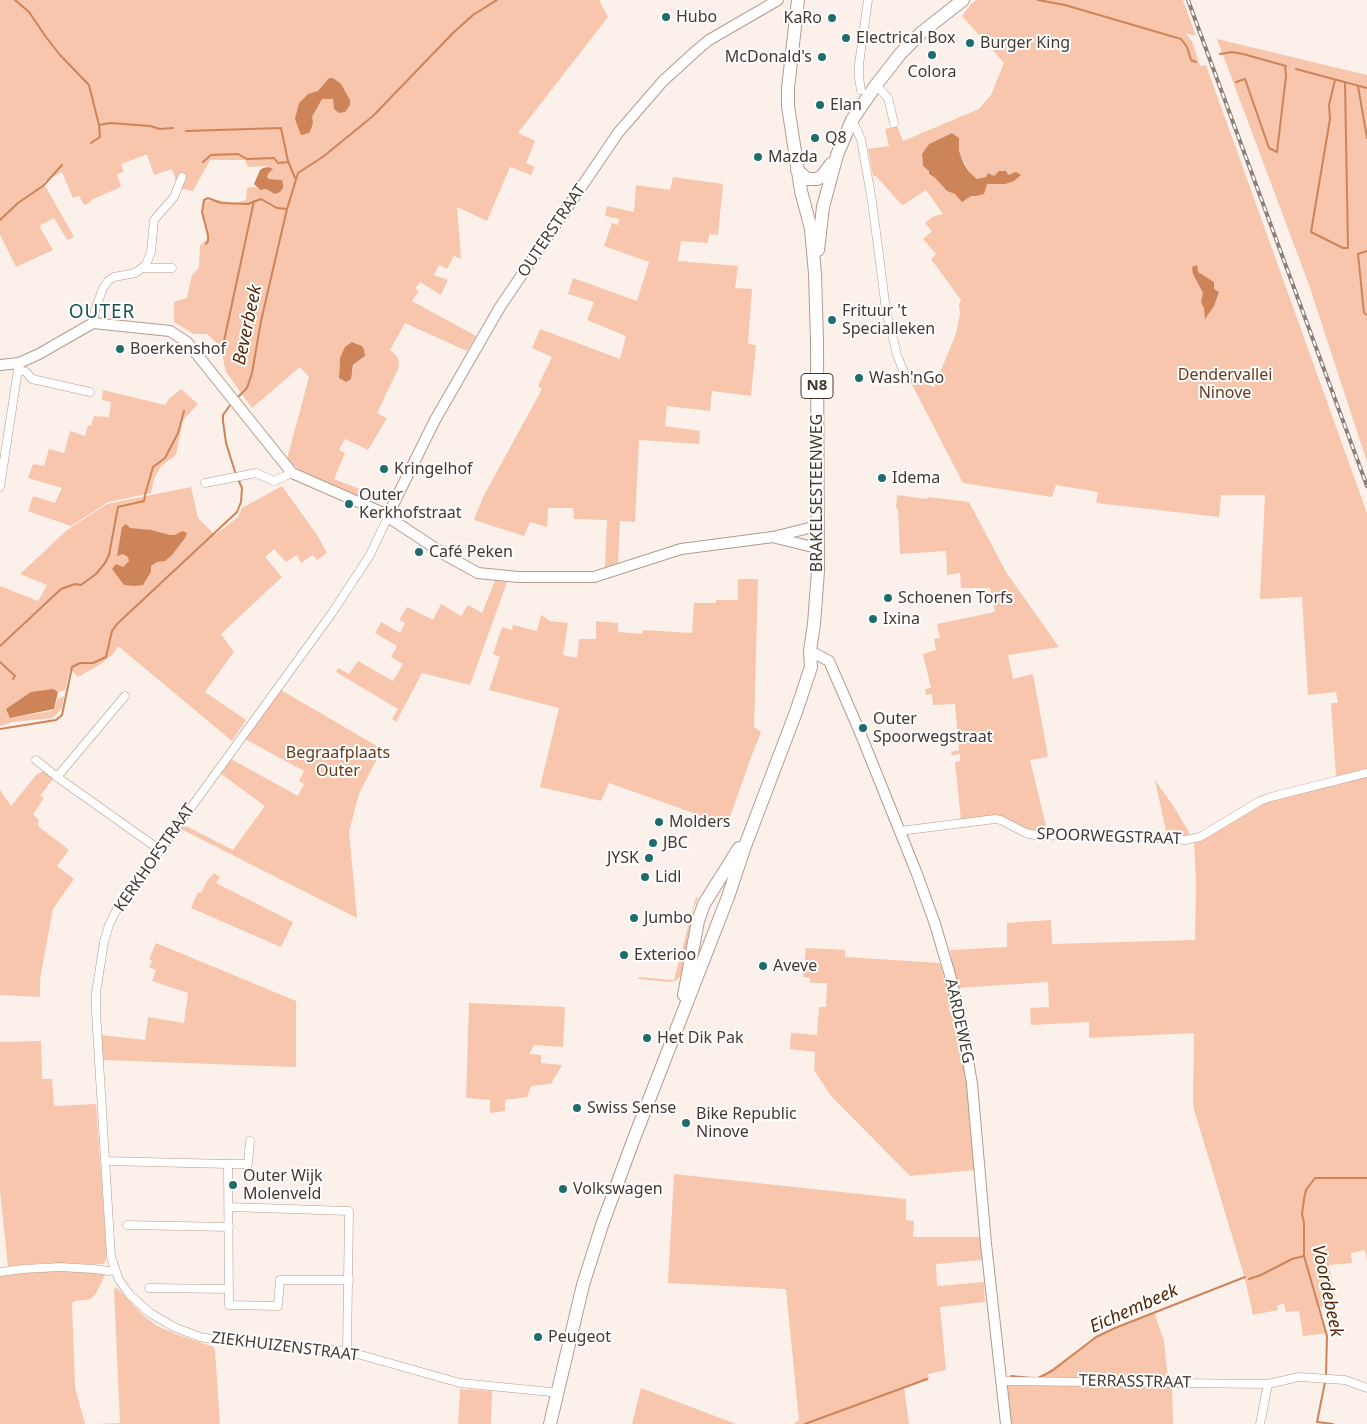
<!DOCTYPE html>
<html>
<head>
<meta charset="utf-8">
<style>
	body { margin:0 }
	canvas { display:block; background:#fcf0ea }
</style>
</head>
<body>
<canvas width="1367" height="1424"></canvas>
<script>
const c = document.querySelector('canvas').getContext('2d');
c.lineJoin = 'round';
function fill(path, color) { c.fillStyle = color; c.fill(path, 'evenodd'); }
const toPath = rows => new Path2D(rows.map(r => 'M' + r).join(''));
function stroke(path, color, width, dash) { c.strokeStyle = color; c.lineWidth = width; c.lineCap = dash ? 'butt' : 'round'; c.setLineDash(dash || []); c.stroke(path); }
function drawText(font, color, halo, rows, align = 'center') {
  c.font = font + ' "Noto Sans",sans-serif'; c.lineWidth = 4; c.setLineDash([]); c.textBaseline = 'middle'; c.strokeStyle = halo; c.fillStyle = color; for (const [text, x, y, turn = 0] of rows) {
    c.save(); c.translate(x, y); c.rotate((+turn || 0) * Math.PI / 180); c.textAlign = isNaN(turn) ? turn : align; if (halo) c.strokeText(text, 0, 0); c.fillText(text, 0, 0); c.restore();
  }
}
fill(toPath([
	[0,0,599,0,608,17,518,133,535,141,526,163,535,167,531,175,510,167,487,221,457,207,461,259,454,256,447,269,439,265,434,275,448,280,441,295,420,282,415,289,419,291,412,301,476,336,467,351,405,323,390,350,397,356,399,363,398,369,377,413,387,418,368,450,345,439,339,450,345,453,334,479,360,489,357,495,300,471,287,459,309,377,300,367,252,408,226,372,220,346,207,334,194,334,174,322,174,302,187,298,192,275,199,268,200,245,208,239,202,215,203,201,217,200,236,203,246,200,247,188,255,187,260,190,266,189,271,192,278,179,269,179,267,177,268,174,272,171,271,168,267,166,248,167,245,160,210,160,193,191,183,189,176,181,172,169,154,175,147,155,145,155,121,164,124,171,117,175,121,187,91,200,91,202,84,205,79,196,73,198,62,172,43,182,74,237,67,240,54,218,39,226,53,250,16,267,0,235],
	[352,342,358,344,365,356,354,365,353,370,339,377,340,358],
	[977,0,1183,0,1196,36,1185,33,1192,41,1200,66,1206,65,1367,513,1367,769,1336,777,1331,703,1338,703,1336,692,1308,695,1302,597,1260,599,1265,495,1221,495,1219,517,1096,503,1098,492,1056,485,1052,497,963,483,908,377,934,387,956,334,960,314,959,305,961,300,931,259,936,254,923,239,932,231,925,223,934,216,943,214,926,190,903,205,901,204,876,176,873,176,868,149,889,146,885,129,897,126,903,141,979,109,991,95,1004,63,962,16,972,3],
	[952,133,959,138,959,151,969,172,977,179,994,176,1008,175,1005,184,987,184,955,194,947,191,935,178,929,175,929,171,923,166,922,154,929,144],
	[1217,39,1367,75,1367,462,1309,285],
	[673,177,723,184,718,235,709,234,708,243,681,241,678,261,738,266,735,288,752,289,748,344,756,345,751,396,712,391,710,411,667,406,665,426,700,431,699,444,639,440,635,522,620,521,618,563,605,567,607,520,574,519,573,508,548,508,547,527,530,522,524,536,474,520,483,497,542,389,538,386,552,357,532,348,540,329,620,359,626,336,587,320,594,302,568,294,573,278,637,301,649,262,604,246,612,223,618,225,619,219,605,216,607,206,634,212,636,185,670,190],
	[181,389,198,404,183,420,176,455,161,466,154,479,151,493,108,502,71,526,28,511,33,496,55,503,62,488,28,478,33,464,44,466,49,449,64,453,70,431,85,436,88,425,91,426,94,416,109,417,111,402,102,400,103,390,165,405,169,399],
	[282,486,317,535,327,553,317,560,313,555,301,563,297,555,286,562,274,549,265,557,282,577,221,634,234,652,205,692,246,720,232,741,118,646,114,653,101,664,78,677,70,669,65,690,58,692,56,691,11,718,51,711,54,709,58,699,64,696,62,708,53,718,13,722,0,726,0,586,38,601,47,585,20,574,67,530,107,504,191,487,198,518,215,535,238,517,242,508],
	[897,495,927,499,928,497,969,502,1006,572,1059,647,1008,655,1013,679,1033,674,1048,757,1030,760,1048,834,1029,832,995,816,961,820,955,762,960,761,960,754,952,755,951,752,959,750,955,704,933,705,932,694,926,695,925,689,931,688,923,654,936,650,934,639,940,638,937,624,995,612,990,588,961,588,960,573,947,575,946,551,900,554,898,509,896,508],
	[738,579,758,579,754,727,761,732,753,752,727,825,609,783,601,801,540,787,559,708,489,690,500,657,493,654,502,627,512,630,513,625,537,631,541,615,550,621,568,623,563,655,577,658,579,639,596,639,596,621,618,623,618,632,642,634,643,630,692,633,694,603,716,603,716,600,738,600],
	[495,581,507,582,470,685,422,673,396,722,392,719,398,709,336,672,338,668,349,674,358,661,393,681,403,664,391,657,397,646,375,633,381,622,400,633,405,623,399,620,407,607,433,620,441,604,461,616,468,605,482,613],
	[281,690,382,749,359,794,349,832,357,918,181,829,184,825,233,850,265,806,221,774,231,759,298,796,304,784,299,781,304,771,243,738],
	[44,771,53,779,40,796,44,798,33,814,39,820,38,826,69,850,57,866,74,879,53,909,40,979,40,997,0,995,0,790,11,806,36,775],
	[1367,776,1367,1262,1365,1250,1351,1253,1352,1263,1329,1265,1336,1304,1317,1308,1327,1333,1303,1336,1299,1311,1286,1312,1284,1303,1277,1306,1278,1310,1253,1315,1245,1279,1193,1106,1194,1033,1089,1038,1089,1022,1031,1025,1030,1008,1049,1007,1048,982,957,988,950,950,1007,947,1007,923,1051,920,1052,944,1195,940,1196,884,1194,841,1271,799,1324,787,1336,786],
	[1155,780,1176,810,1189,833,1187,837,1167,836],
	[214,873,220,877,216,883,293,922,281,947,191,908,198,892,201,893,207,881],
	[696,897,698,898,693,910,681,976,677,980,670,982,639,979,638,977,674,980],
	[156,943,296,1001,296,1067,103,1060,101,1035,145,1040,148,1017,184,1023,188,993,152,981,156,970,149,967,152,961,149,959],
	[806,948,845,950,845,957,940,963,955,1017,968,1086,975,1170,910,1176,831,1096,814,1070,815,1052,790,1049,791,1033,817,1035,819,1007,826,1007,827,983,810,983,810,978,803,977],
	[469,1003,565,1007,563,1047,534,1045,529,1054,541,1055,541,1063,562,1065,551,1084,531,1086,527,1097,505,1100,505,1111,490,1113,490,1100,466,1098],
	[41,1041,42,1079,52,1079,54,1106,96,1104,107,1256,105,1262,103,1264,43,1263,8,1266,0,1191,0,1042],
	[674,1174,906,1199,906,1220,914,1221,913,1237,980,1237,982,1260,936,1264,937,1286,984,1282,985,1302,940,1307,946,1370,928,1374,929,1380,904,1387,909,1424,794,1424,799,1420,786,1289,668,1283],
	[60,1270,89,1271,105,1275,96,1293,91,1299,75,1301,72,1303,75,1387,85,1424,0,1424,0,1275],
	[117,1288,144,1316,157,1326,181,1336,214,1347,215,1351,220,1424,96,1424,120,1423,114,1289],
	[1154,1312,1164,1341,1168,1380,1040,1377,1096,1337],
	[1008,1383,1172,1385,1173,1424,1012,1424,1006,1386],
	[641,1388,736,1424,632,1424],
	[460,1389,492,1391,491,1424,458,1424]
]), '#f7c6ac');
fill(toPath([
	[329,78,333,78,341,84,350,100,350,105,345,112,339,113,334,109,333,99,322,99,312,117,313,123,311,129,309,133,301,135,295,119,299,103,308,94,318,91],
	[952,133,959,138,959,151,964,164,969,172,977,179,986,177,988,173,994,176,999,171,1006,171,1008,175,1016,172,1021,175,1014,181,1005,184,987,184,984,194,976,196,971,196,962,202,955,194,947,191,935,178,929,174,929,171,923,166,922,154,929,144],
	[268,167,273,169,268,174,267,177,269,179,282,180,283,184,283,188,280,192,275,194,266,189,260,190,254,184,260,170,263,168],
	[1197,265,1198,272,1214,282,1214,289,1219,292,1214,306,1205,319,1204,308,1201,302,1203,293,1193,274,1192,267],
	[352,342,362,346,364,350,365,356,353,365,351,379,346,382,339,378,340,358,345,347],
	[126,524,130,528,151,530,170,535,175,535,182,531,187,533,185,538,172,555,165,561,157,562,151,566,151,572,143,585,134,586,124,585,112,569,116,564,123,567,129,561,128,557,123,554,117,556,122,527],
	[53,689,58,692,54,709,10,718,6,709,31,692]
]), '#ce8459');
stroke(toPath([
	[15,0,29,12,46,37,60,55,89,85,99,125],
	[1038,0,1065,5,1181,39,1187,47,1191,60,1196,62],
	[1220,54,1232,52,1243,54,1286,66],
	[1296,69,1367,88],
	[1335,80,1329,105,1330,119,1311,232,1343,248,1348,248,1345,82],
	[1236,82,1245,79,1269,148,1277,152,1286,76,1285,66],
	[1358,86,1367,138],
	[186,131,281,128,288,161,295,178],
	[91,143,100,137,99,125,110,123,150,126,160,129,173,128],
	[203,162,211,155,238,154,247,159,274,158,278,163,289,162],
	[0,220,18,203,43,186,62,165],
	[206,244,208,241,208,235,202,212,204,200,208,198,221,203,248,204,261,199,277,208,287,209],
	[1367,251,1358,254,1364,313,1367,315],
	[224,341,254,201],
	[236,399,247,388,252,373,261,321,287,209,298,173,324,156,373,116,453,33,473,15,497,0],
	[231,404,223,415,223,421,226,443,236,475],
	[145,495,153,467,165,458,178,433,184,411],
	[0,646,61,589,75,584,81,585,96,574,105,563,109,555,118,507,144,501,145,496],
	[0,662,15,676,13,679],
	[0,729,56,720,62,715,72,667,80,663,93,663,106,657,112,631,117,624,237,512,241,502,242,488,238,479],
	[1249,1279,1261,1275,1292,1259,1304,1256],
	[1326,1375,1327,1336,1304,1256,1304,1223,1302,1214,1304,1199,1306,1190,1315,1178,1367,1178],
	[1011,1376,1031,1378],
	[1038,1378,1052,1371,1096,1337,1115,1328,1245,1277],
	[1325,1382,1317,1422,1333,1424],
	[805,1424,927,1379]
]), '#ce8459', 2);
const minor = toPath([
	[876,85,888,98,894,123],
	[861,90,859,78,859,64,868,0],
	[852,120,861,139,872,201,886,310,897,355,907,380],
	[144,268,172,268],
	[93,323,95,310,103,288,108,281,114,277,135,273,146,265,151,252,154,220,174,197,182,177],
	[18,369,26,372,32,379,90,392],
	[205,483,256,473,274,481,292,473],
	[0,487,19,363],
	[388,515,386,521,370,555,332,613,116,911,109,925,104,942,96,993,96,1012,111,1257,119,1280,130,1295,150,1313,174,1327,200,1337,223,1341,347,1351,460,1383,551,1392],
	[36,760,57,777,160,850],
	[57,777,125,696],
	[900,831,995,819,1001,820,1026,833,1040,836,1112,834,1185,840,1200,837,1260,801,1271,797,1367,773],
	[250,1141,248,1164,228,1164,229,1305,278,1306,280,1280,349,1280],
	[105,1161,228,1164],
	[229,1207,349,1211,347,1351],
	[127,1225,229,1227],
	[0,1272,23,1269,60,1267,94,1269,108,1271,114,1270],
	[149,1288,229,1289],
	[1001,1381,1268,1384,1299,1377,1345,1380,1367,1388],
	[1260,1424,1268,1384]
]);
const tertiary = toPath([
	[0,365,19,363,39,354,93,323,170,331,187,342,292,473,388,515,391,519,447,556,478,573,518,577,594,577,681,549,773,537,817,526],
	[388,515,435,420,500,307,618,133,663,81,697,50,709,40,778,0],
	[776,538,817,548],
	[810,651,829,661,859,730,917,874,935,924,950,975,962,1025,972,1084,986,1244,1006,1424]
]);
const primary = toPath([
	[797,170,807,179,817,179,822,176,831,164],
	[818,250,823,207,837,155,852,120,876,85,901,53,921,33,963,0],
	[684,995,698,921,704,904,739,848],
	[550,1424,583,1285,602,1225,633,1141,728,897,745,846,796,712,811,667,810,651,814,624,818,571,817,341,815,274,811,229,801,191,788,106,788,88,798,0]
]);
stroke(minor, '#b59a8c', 9);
stroke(tertiary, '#b59a8c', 12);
stroke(primary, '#b59a8c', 14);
stroke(minor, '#fff', 8);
stroke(tertiary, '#fff', 10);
stroke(primary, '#fff', 12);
const rail = toPath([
	[1188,0,1367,486]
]);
stroke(rail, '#8b7f79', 4);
stroke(rail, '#fff', 2, [5.5]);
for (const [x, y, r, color] of [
	[666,17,5,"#1f6c6c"],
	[832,18,5,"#1f6c6c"],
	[846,38,5,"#1f6c6c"],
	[970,43,5,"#1f6c6c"],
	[932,55,5,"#1f6c6c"],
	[822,57,5,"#1f6c6c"],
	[820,105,5,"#1f6c6c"],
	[815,138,5,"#1f6c6c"],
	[758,157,5,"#1f6c6c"],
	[832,320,5,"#1f6c6c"],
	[120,349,5,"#1f6c6c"],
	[859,378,5,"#1f6c6c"],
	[384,469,5,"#1f6c6c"],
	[882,478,5,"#1f6c6c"],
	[349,504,5,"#1f6c6c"],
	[419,552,5,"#1f6c6c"],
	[888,598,5,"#1f6c6c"],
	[873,619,5,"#1f6c6c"],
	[863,728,5,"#1f6c6c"],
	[659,822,5,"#1f6c6c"],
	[653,843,5,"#1f6c6c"],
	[649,858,5,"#1f6c6c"],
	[645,877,5,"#1f6c6c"],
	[634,918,5,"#1f6c6c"],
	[624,955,5,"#1f6c6c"],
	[763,966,5,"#1f6c6c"],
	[647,1038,5,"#1f6c6c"],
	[577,1108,5,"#1f6c6c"],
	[686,1123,5,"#1f6c6c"],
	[233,1185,5,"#1f6c6c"],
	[563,1189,5,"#1f6c6c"],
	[538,1337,5,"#1f6c6c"]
]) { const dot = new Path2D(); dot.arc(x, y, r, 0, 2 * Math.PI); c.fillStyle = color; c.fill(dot); stroke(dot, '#fff', 2); }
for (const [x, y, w] of [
	[817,386,32]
]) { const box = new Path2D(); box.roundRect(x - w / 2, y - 12.5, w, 25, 4); c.fillStyle = '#fff'; c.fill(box); stroke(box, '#443832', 1); }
drawText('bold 15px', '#443832', null, [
	["N8",817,386]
]);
drawText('16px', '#443832', '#fff', [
	["Hubo",676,17],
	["KaRo",822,18,"right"],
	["Electrical Box",856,38],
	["Burger King",980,43],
	["McDonald's",812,57,"right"],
	["Colora",932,72,"center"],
	["Elan",830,105],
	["Q8",825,138],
	["Mazda",768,157],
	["Frituur 't",842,311],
	["Specialleken",842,329],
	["Boerkenshof",130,349],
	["Wash'nGo",869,378],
	["Kringelhof",394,469],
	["Idema",892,478],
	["Outer",359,495],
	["Kerkhofstraat",359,513],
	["Café Peken",429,552],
	["Schoenen Torfs",898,598],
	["Ixina",883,619],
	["Outer",873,719],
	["Spoorwegstraat",873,737],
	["Molders",669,822],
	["JBC",663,843],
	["JYSK",639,858,"right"],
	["Lidl",655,877],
	["Jumbo",644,918],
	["Exterioo",634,955],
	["Aveve",773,966],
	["Het Dik Pak",657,1038],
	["Swiss Sense",587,1108],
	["Bike Republic",696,1114],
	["Ninove",696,1132],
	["Outer Wijk",243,1176],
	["Molenveld",243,1194],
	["Volkswagen",573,1189],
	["Peugeot",548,1337]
], 'left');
drawText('16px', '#443832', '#fff', [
	["OUTERSTRAAT",552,231,-56],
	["BRAKELSESTEENWEG",817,493,-90],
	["SPOORWEGSTRAAT",1109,837,2],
	["KERKHOFSTRAAT",155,858,-55],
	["AARDEWEG",959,1021,78],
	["ZIEKHUIZENSTRAAT",285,1347,7],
	["TERRASSTRAAT",1135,1382,1]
]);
drawText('16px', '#6a3819', '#fff', [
	["Dendervallei",1225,375],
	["Ninove",1225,393],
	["Begraafplaats",338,753],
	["Outer",338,771]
]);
drawText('italic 18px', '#562604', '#fff', [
	["Beverbeek",248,325,-78],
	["Voordebeek",1327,1291,78],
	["Eichembeek",1134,1309,-24]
]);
c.letterSpacing = '1px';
drawText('19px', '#185454', '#fff', [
	["OUTER",102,313]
]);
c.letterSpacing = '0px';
</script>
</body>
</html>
